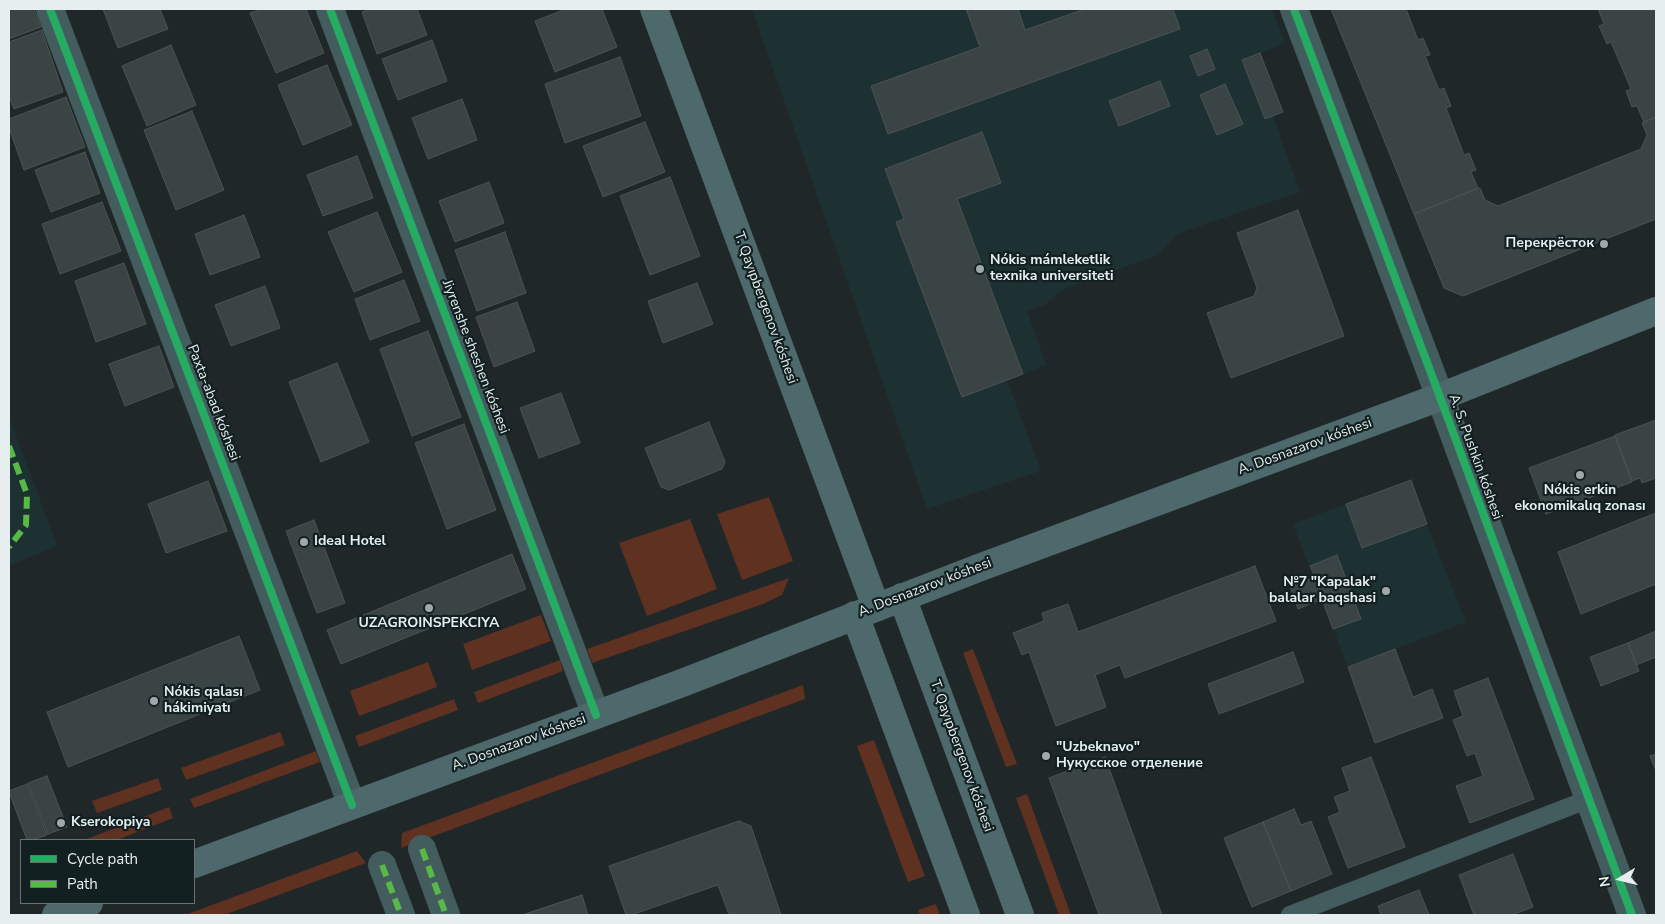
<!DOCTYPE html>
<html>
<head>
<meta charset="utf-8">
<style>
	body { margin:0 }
	#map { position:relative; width:1665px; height:924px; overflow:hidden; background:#202728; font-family:"Nunito Sans",sans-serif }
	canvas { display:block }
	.frame { position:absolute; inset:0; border:10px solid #e6eeef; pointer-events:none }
	.legend { position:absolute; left:20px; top:839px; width:175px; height:65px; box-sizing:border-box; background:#132021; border:1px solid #677273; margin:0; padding:6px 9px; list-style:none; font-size:15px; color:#e6eeef }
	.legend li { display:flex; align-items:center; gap:10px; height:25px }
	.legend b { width:25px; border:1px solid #677273 }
	.north { position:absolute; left:1595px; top:854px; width:50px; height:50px; -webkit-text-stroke:4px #132021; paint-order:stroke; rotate:261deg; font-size:14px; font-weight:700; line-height:20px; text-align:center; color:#e6eeef }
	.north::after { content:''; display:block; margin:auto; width:18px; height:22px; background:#e6eeef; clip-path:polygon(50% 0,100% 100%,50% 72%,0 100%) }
</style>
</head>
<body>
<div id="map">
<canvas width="1665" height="924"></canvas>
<div class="frame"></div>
<ul class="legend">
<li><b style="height:6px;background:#26ab63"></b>Cycle path</li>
<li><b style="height:6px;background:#58b947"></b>Path</li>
</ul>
<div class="north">N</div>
</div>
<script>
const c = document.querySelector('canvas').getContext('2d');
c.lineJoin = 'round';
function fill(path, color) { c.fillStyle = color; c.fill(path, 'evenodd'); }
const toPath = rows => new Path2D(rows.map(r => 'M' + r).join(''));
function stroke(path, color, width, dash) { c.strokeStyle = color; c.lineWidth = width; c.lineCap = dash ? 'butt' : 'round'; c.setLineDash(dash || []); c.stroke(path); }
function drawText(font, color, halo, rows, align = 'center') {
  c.font = font + ' "Nunito Sans",sans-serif'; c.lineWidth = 4.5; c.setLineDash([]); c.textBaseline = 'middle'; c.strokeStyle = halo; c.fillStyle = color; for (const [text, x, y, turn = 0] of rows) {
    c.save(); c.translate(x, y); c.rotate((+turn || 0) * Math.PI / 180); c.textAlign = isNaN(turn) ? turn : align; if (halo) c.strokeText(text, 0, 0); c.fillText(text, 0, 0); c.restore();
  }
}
fill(toPath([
	[752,9,1272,9,1285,43,1242,61,1265,119,1273,116,1300,192,1177,234,1158,255,1063,289,1045,305,1027,311,1046,365,1007,380,1041,471,927,509],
	[9,416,57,546,9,566],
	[1346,504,1362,548,1427,524,1466,622,1348,667,1293,524]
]), '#1d3132');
fill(toPath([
	[769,497,793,561,742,580,717,514],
	[690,519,717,589,647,616,619,543],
	[789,578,782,595,763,604,592,663,587,649],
	[541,615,551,641,472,670,463,644],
	[973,649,1017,764,1006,767,963,653],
	[560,660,563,671,478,703,474,692],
	[428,662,437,687,359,716,350,691],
	[803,685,805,699,401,848,402,833],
	[454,699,458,710,359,747,355,736],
	[280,732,285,745,186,780,181,768],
	[874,740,925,876,908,882,857,746],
	[316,751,320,762,194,808,190,799],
	[158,778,162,790,97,813,92,801],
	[1027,794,1071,915,1059,915,1016,798],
	[169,807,173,818,117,840,88,840,87,839],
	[357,851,366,863,224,915,185,915],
	[936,904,940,915,920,915,918,910]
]), '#5e3121');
const building = toPath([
	[9,9,34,9,41,27,9,39,9,9],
	[103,9,160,9,168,29,118,48,103,9],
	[262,9,306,9,324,53,276,73,250,13,262,9],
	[371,9,417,9,427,35,377,54,362,12,371,9],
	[566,9,602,9,617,47,555,72,535,21,566,9],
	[966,9,1018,9,1025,30,1085,9,1173,9,1180,29,888,134,871,86,980,47,966,9],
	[1331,9,1406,9,1418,40,1423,38,1430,55,1425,56,1439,90,1444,88,1451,106,1446,108,1464,155,1469,153,1476,170,1471,172,1478,188,1414,214,1331,9],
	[1598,9,1656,9,1656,117,1644,122,1637,106,1632,107,1626,91,1631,89,1611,42,1607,44,1599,26,1604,24,1598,9],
	[42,30,63,92,14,109,9,96,9,42,42,30],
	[432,40,447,81,398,100,382,59,432,40],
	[171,45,196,105,147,126,122,66,171,45],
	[1207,49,1215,69,1198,76,1190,56,1207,49],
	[1260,53,1283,112,1265,119,1242,60,1260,53],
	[620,57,641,116,565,143,545,84,620,57],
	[327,65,352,125,303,145,278,85,327,65],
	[1160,81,1170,106,1119,126,1109,101,1160,81],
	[1225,84,1243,124,1217,135,1200,95,1225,84],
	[66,97,85,147,24,170,9,128,9,119,66,97],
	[462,99,477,140,428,159,412,118,462,99],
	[192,111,224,190,176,210,144,130,192,111],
	[1656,117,1656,219,1463,296,1444,288,1414,214,1480,188,1485,200,1498,206,1641,149,1647,135,1642,123,1656,117],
	[645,122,665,172,603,197,583,146,645,122],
	[982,132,1001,183,957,199,1023,374,962,397,896,222,904,219,885,169,982,132],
	[85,152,100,193,51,212,35,170,85,152],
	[357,156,373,198,323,216,307,175,357,156],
	[670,177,700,256,650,275,620,196,670,177],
	[489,182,504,223,455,242,439,201,489,182],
	[102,202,121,251,60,274,42,224,102,202],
	[1298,210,1344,336,1231,378,1207,313,1254,296,1257,288,1237,233,1298,210],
	[377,212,402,272,354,292,328,232,377,212],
	[244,215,260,257,210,275,195,234,244,215],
	[505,232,526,293,477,311,455,250,505,232],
	[124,263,146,324,96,342,75,281,124,263],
	[404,280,420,321,370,340,355,299,404,280],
	[697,283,713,324,663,343,648,301,697,283],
	[265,286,280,328,231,346,215,305,265,286],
	[517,302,535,351,494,367,476,317,517,302],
	[428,331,461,417,412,436,380,349,428,331],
	[159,346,174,387,125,406,109,364,159,346],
	[337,363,369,442,321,462,289,382,337,363],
	[561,393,580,443,539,458,520,408,561,393],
	[1656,420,1656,478,1642,483,1640,478,1632,481,1615,435,1656,420],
	[709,422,725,462,722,469,669,490,661,487,645,448,709,422],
	[464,424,496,510,447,529,415,443,464,424],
	[1615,436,1632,482,1546,514,1529,468,1615,436],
	[1411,480,1427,524,1362,548,1346,504,1411,480],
	[208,481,227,531,166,553,148,504,208,481],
	[1656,513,1656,584,1581,614,1558,552,1656,513],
	[314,520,345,603,317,613,286,531,314,520],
	[512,554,526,589,341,664,327,630,512,554],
	[1337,555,1361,619,1333,629,1322,599,1298,609,1290,586,1315,577,1310,566,1337,555],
	[1255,566,1276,621,1125,678,1120,665,1095,675,1106,707,1056,726,1029,652,1022,655,1013,633,1044,621,1042,613,1068,604,1078,632,1255,566],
	[1656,631,1656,657,1636,665,1628,643,1656,631],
	[239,636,260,690,68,767,47,712,239,636],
	[1628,643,1639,671,1601,686,1590,657,1628,643],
	[1395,649,1413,697,1432,689,1443,718,1375,743,1348,667,1395,649],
	[1293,652,1304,682,1219,714,1208,684,1293,652],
	[1488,678,1534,799,1470,823,1456,786,1483,776,1475,753,1467,756,1453,720,1463,716,1454,691,1488,678],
	[1656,754,1656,771,1650,756,1656,754],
	[1105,757,1162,915,1099,915,1049,778,1105,757],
	[1371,757,1405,847,1348,868,1328,817,1340,812,1334,797,1350,791,1342,768,1371,757],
	[47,776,67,827,48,834,28,783,47,776],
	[27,784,47,835,32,840,27,840,9,792,9,791,27,784],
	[1294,809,1301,825,1311,821,1332,874,1291,891,1263,822,1294,809],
	[739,821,751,826,781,915,729,915,718,885,631,915,626,915,609,866,739,821],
	[1263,822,1291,891,1252,907,1224,838,1263,822],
	[1513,854,1533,907,1512,915,1474,915,1459,875,1513,854],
	[1419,890,1429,915,1381,915,1378,906,1419,890],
	[582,895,588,915,522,915,582,895]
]);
fill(building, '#3a4445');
stroke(building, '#4d5253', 1);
stroke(toPath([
	[1290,915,1589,799]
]), '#435c5e', 18);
stroke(toPath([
	[50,9,352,805],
	[330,9,596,715],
	[1294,9,1440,397,1632,915],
	[422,849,446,915],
	[382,865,401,915]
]), '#435c5e', 28);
stroke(toPath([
	[654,9,876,607],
	[902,597,1020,915],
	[855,615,966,915],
	[194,864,682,683,981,567,1440,397,1656,311],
	[56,915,89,903]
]), '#4d696b', 28);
stroke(toPath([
	[9,446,27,494,26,525,9,547],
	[422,849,446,915],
	[382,865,401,915]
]), '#58b947', 6, [12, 6]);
stroke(toPath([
	[50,9,352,805],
	[330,9,596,715],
	[1294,9,1440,397,1632,915]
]), '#26ab63', 8);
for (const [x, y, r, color] of [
	[1604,244,5,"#a1a8a9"],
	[980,269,5,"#a1a8a9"],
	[1580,475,5,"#a1a8a9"],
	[304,542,5,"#a1a8a9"],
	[1386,591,5,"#a1a8a9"],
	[429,608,5,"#a1a8a9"],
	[154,701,5,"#a1a8a9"],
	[1046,756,5,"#a1a8a9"],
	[61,823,5,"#a1a8a9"]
]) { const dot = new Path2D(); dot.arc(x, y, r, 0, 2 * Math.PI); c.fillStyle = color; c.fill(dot); stroke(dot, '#132021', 2); }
drawText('bold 14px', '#e6eeef', '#132021', [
	["Перекрёсток",1594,244,"right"],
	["Nókis mámleketlik",990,261],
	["texnika universiteti",990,277],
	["Nókis erkin",1580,491,"center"],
	["ekonomikalıq zonası",1580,507,"center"],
	["Ideal Hotel",314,542],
	["№7 \"Kapalak\"",1376,583,"right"],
	["balalar baqshasi",1376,599,"right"],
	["UZAGROINSPEKCIYA",429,624,"center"],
	["Nókis qalası",164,693],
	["hákimiyatı",164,709],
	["\"Uzbeknavo\"",1056,748],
	["Нукусское отделение",1056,764],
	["Kserokopiya",71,823]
], 'left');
drawText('14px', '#e6eeef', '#132021', [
	["T. Qayıpbergenov kóshesi",765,308,70],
	["Jiyrenshe sheshen kóshesi",475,357,69],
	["Paxta-abad kóshesi",213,403,69],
	["A. Dosnazarov kóshesi",1305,447,-20],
	["A. S. Pushkin kóshesi",1475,457,70],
	["A. Dosnazarov kóshesi",925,588,-21],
	["A. Dosnazarov kóshesi",519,743,-20],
	["T. Qayıpbergenov kóshesi",961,756,70]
]);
</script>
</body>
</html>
